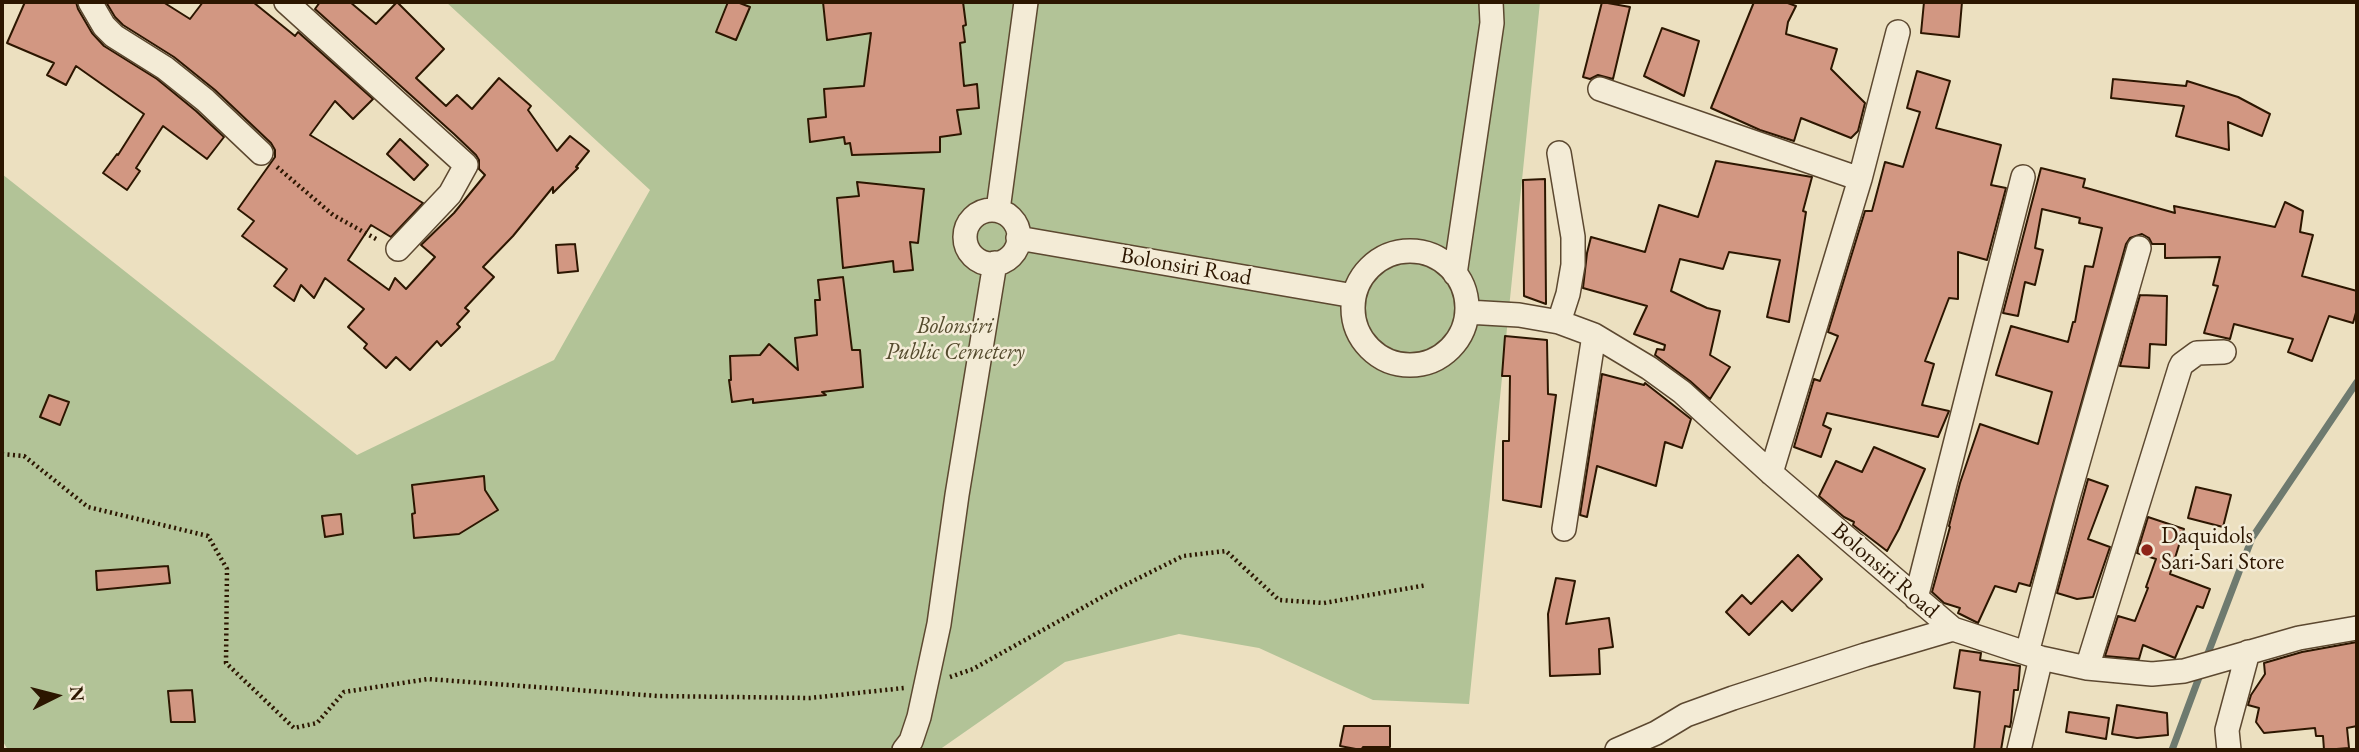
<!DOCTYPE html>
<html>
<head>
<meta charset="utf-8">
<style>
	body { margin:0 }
	#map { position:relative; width:2359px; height:752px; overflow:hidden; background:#ece0c0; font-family:"EB Garamond",serif }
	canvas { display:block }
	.frame { position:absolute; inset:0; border:4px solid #2c1600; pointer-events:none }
	.north { position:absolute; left:21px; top:661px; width:70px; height:70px; -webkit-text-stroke:5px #f3ebd6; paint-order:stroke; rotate:84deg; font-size:19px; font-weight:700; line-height:28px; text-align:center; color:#2c1600 }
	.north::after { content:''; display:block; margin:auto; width:24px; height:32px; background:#2c1600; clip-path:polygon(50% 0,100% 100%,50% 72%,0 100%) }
</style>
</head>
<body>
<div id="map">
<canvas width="2359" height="752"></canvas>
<div class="frame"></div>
<div class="north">N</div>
</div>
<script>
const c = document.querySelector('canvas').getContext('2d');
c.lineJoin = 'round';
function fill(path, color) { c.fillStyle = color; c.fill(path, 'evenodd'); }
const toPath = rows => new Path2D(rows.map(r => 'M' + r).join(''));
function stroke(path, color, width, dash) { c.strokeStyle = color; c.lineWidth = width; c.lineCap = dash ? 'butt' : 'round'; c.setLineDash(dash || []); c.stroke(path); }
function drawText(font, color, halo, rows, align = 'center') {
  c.font = font + ' "EB Garamond",serif'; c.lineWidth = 5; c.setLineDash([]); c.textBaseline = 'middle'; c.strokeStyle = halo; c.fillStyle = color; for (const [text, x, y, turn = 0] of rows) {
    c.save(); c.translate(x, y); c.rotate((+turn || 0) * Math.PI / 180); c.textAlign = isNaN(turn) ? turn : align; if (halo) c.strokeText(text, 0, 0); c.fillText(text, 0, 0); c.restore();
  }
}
fill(toPath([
	[446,2,1540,2,1469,704,1373,700,1259,648,1179,634,1065,662,939,750,8,750,2,740,2,174,357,455,554,360,650,190]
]), '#b2c397');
stroke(toPath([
	[2205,661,2252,538,2357,382],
	[2172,750,2201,672]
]), '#6e7a6f', 7);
const building = toPath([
	[25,2,76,2,78,9,92,33,104,46,157,79,196,111,224,137,207,159,163,126,136,168,140,171,127,190,103,173,117,154,118,155,144,114,76,66,66,85,47,75,54,63,7,43,25,2],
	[106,2,163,2,190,19,203,2,253,2,295,36,298,32,373,99,353,119,335,101,310,135,423,203,391,237,371,225,348,260,389,290,395,278,406,289,435,257,421,245,454,213,485,175,479,169,479,160,476,155,454,134,315,9,320,2,350,2,376,24,397,2,444,49,416,78,446,106,457,95,472,109,499,78,531,106,528,110,557,151,570,136,589,151,576,167,578,168,553,193,553,187,513,236,483,267,494,277,465,308,469,311,457,324,460,327,441,346,437,341,410,370,396,357,386,368,364,348,367,344,348,327,364,309,325,278,314,298,301,285,294,301,274,286,287,269,242,236,254,221,238,209,275,157,275,150,271,143,215,90,174,57,123,25,115,17,106,2],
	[728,2,737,2,750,7,736,40,716,32,728,2],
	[823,2,963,2,966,25,963,26,965,42,960,43,964,86,977,84,979,108,957,110,961,134,940,137,940,152,852,155,850,143,845,144,844,137,810,142,808,119,826,117,824,89,864,86,871,33,827,40,823,2],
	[1602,2,1630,7,1613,79,1598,75,1590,79,1583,77,1602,2],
	[1754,2,1785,2,1796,6,1788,22,1786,34,1837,49,1831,69,1865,103,1858,131,1851,138,1801,118,1794,141,1760,130,1711,108,1754,2],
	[1924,2,1962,2,1959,37,1921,33,1924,2],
	[1662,28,1699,41,1684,96,1644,76,1662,28],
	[1917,71,1950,81,1936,128,2001,145,1991,185,2006,188,1987,260,1958,252,1958,299,1949,298,1925,361,1934,364,1922,405,1949,411,1938,437,1827,413,1823,425,1831,429,1821,457,1794,447,1814,379,1820,381,1838,336,1828,332,1865,211,1872,211,1885,162,1903,167,1920,112,1907,108,1917,71],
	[2113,79,2186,86,2187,81,2238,97,2270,114,2262,136,2228,122,2229,150,2176,136,2184,106,2111,98,2113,79],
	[400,139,428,165,414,180,387,154,400,139],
	[1716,161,1812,177,1803,211,1806,212,1789,322,1767,317,1780,260,1729,252,1723,269,1680,259,1671,291,1707,308,1720,311,1710,355,1730,367,1710,399,1690,381,1655,355,1657,349,1664,350,1665,345,1634,334,1647,306,1583,288,1587,253,1591,237,1645,252,1659,205,1698,217,1716,161],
	[2041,168,2085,179,2083,187,2175,213,2174,206,2275,227,2285,202,2303,211,2300,232,2313,235,2302,276,2357,291,2357,309,2353,323,2329,316,2312,361,2288,352,2293,339,2234,324,2230,339,2204,333,2218,286,2213,285,2220,257,2165,258,2165,244,2152,244,2149,238,2142,234,2130,238,2126,244,2030,586,2019,583,2016,592,1995,586,1978,623,1958,613,1960,608,1944,603,1932,592,1950,527,1949,526,1960,483,1980,424,2038,444,2052,392,1996,375,2011,326,2068,342,2073,322,2075,322,2085,266,2093,267,2102,228,2079,223,2080,218,2042,209,2035,248,2043,250,2035,285,2025,282,2018,316,2003,313,2041,168],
	[1545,179,1546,304,1524,296,1523,180,1545,179],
	[857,182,924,189,918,243,910,242,913,270,894,272,893,261,843,268,837,198,859,196,857,182],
	[575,244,578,271,558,273,556,245,575,244],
	[843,277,852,350,860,350,863,387,822,392,826,395,753,403,753,399,732,402,729,380,731,380,730,356,760,355,769,344,798,370,795,338,817,335,815,300,820,300,818,280,843,277],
	[2140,295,2167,296,2166,345,2150,344,2149,368,2120,366,2140,295],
	[1505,336,1547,340,1548,394,1556,395,1541,507,1503,500,1503,441,1509,441,1510,376,1502,376,1505,336],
	[1602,374,1644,385,1645,383,1691,419,1682,448,1665,442,1656,486,1597,466,1587,517,1580,515,1602,374],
	[49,395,69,402,60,425,40,417,49,395],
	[1874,447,1925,469,1899,529,1887,551,1853,525,1854,522,1844,517,1819,496,1836,461,1862,472,1874,447],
	[484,476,485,490,498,510,459,534,414,538,412,514,415,513,412,485,484,476],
	[2088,479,2108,486,2088,539,2110,547,2093,597,2077,599,2057,593,2088,479],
	[2196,487,2231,495,2223,527,2188,518,2196,487],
	[341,514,343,534,325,537,322,516,341,514],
	[2148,517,2184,529,2170,574,2210,589,2203,608,2197,606,2175,658,2143,645,2139,659,2105,656,2118,616,2135,621,2148,588,2146,587,2156,559,2137,553,2148,517],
	[1798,555,1822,579,1792,611,1782,601,1749,635,1726,612,1742,595,1751,604,1798,555],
	[168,566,170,583,97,590,96,571,168,566],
	[1556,578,1575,581,1566,624,1609,618,1613,647,1599,649,1600,674,1550,676,1548,614,1556,578],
	[2357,642,2357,726,2347,728,2349,748,2324,750,2323,736,2316,736,2315,728,2264,733,2256,722,2259,708,2248,705,2251,695,2265,674,2264,663,2302,652,2357,642],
	[1960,650,1981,653,1980,660,2020,666,2018,690,2014,690,2011,722,2010,727,2005,726,2001,750,1974,750,1980,692,1954,688,1960,650],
	[192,690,195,722,171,722,168,691,192,690],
	[2117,705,2167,713,2168,735,2137,738,2112,734,2117,705],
	[2069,712,2109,718,2106,739,2066,732,2069,712],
	[1344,726,1390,726,1390,747,1363,747,1361,750,1340,746,1344,726]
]);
fill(building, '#d29782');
stroke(building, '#2c1600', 2);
const street = toPath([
	[90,2,104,26,114,36,165,68,205,100,261,153],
	[286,2,466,165,450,194,398,249],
	[1600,89,1860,179],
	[1559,153,1573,237,1573,265,1568,294,1559,322],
	[998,210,1026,2],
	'965 237a27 27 0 1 1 54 0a27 27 0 1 1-54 0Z',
	[1018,238,1354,296],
	'1353 308a57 57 0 1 1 114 0a57 57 0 1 1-114 0Z',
	[1455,274,1492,23,1491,2],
	[1467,312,1519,315,1559,322,1594,335,1649,368,1682,392,1771,473,1953,629,2041,658,2087,668,2152,674,2184,671,2299,638,2357,628],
	[1771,473,1860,179,1898,32],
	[1564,529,1594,335],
	[1916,598,2023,177],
	[2027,653,2067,501,2139,248],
	[2087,668,2180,368,2182,364,2197,353,2224,352],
	[904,750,911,741,919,717,939,624,957,495,995,263],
	[1617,750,1656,733,1686,715,1733,698,1865,655,1953,629],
	[2019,750,2041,658],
	[2229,750,2227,730,2248,652]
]);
stroke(street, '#5c4830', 26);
stroke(toPath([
	[277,167,333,215,378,240],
	[2,454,24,456,88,507,208,536,227,569,226,663,294,728,317,723,344,692,428,679,658,696,810,698,904,688],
	[950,677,973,669,1111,592,1183,556,1226,551,1279,600,1324,603,1427,585]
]), '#2c1600', 4.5, [2, 3.5]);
stroke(street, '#f3ebd6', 23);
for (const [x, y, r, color] of [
	[2147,550,7,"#8f2418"]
]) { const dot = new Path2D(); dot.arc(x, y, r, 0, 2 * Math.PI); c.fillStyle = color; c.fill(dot); stroke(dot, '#f3ebd6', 2.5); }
drawText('23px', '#2c1600', '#f3ebd6', [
	["Bolonsiri Road",1186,267,10],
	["Bolonsiri Road",1885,571,41]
]);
drawText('italic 23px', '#544a2d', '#f3ebd6', [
	["Bolonsiri",955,327],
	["Public Cemetery",955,353]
]);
drawText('23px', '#2c1600', '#f3ebd6', [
	["Daquidols",2161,537],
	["Sari-Sari Store",2161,563]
], 'left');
</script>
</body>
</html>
